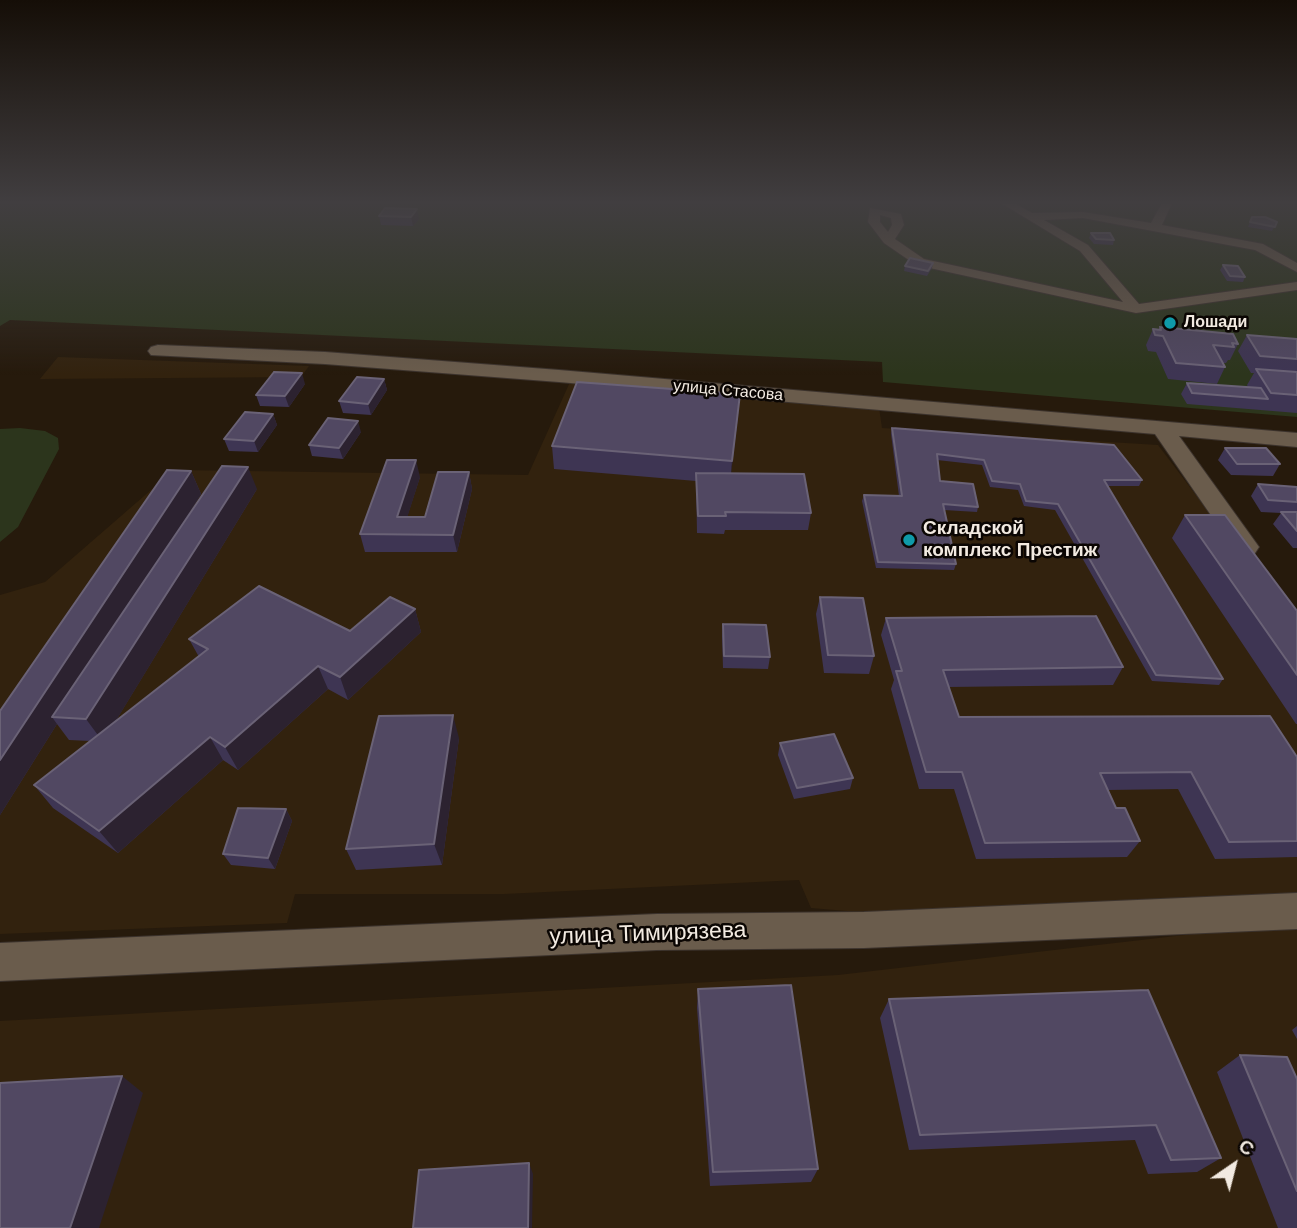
<!DOCTYPE html>
<html>
<head>
<meta charset="utf-8">
<style>
	body { margin:0 }
	#map { position:relative; width:1297px; height:1228px; overflow:hidden; background:#261a0c; font-family:Arial,sans-serif }
	canvas { display:block }
	.north { position:absolute; left:1199px; top:1130px; width:70px; height:70px; -webkit-text-stroke:5px #0b0603; paint-order:stroke; rotate:35deg; font-size:19px; font-weight:700; line-height:28px; text-align:center; color:#f2eae1 }
	.north::after { content:''; display:block; margin:auto; width:24px; height:32px; background:#f2eae1; clip-path:polygon(50% 0,100% 100%,50% 72%,0 100%) }
</style>
</head>
<body>
<div id="map">
<canvas width="1297" height="1228"></canvas>
<div class="north">С</div>
</div>
<script>
const c = document.querySelector('canvas').getContext('2d');
c.lineJoin = 'round';
function fill(path, color) { c.fillStyle = color; c.fill(path, 'evenodd'); }
const toPath = rows => new Path2D(rows.map(r => 'M' + r).join(''));
function stroke(path, color, width, dash) { c.strokeStyle = color; c.lineWidth = width; c.lineCap = dash ? 'butt' : 'round'; c.setLineDash(dash || []); c.stroke(path); }
function drawText(font, color, halo, rows, align = 'center') {
  c.font = font + ' Arial,sans-serif'; c.lineWidth = 5; c.setLineDash([]); c.textBaseline = 'middle'; c.strokeStyle = halo; c.fillStyle = color; for (const [text, x, y, turn = 0] of rows) {
    c.save(); c.translate(x, y); c.rotate((+turn || 0) * Math.PI / 180); c.textAlign = isNaN(turn) ? turn : align; if (halo) c.strokeText(text, 0, 0); c.fillText(text, 0, 0); c.restore();
  }
}
fill(toPath([
	[58,357,309,366,301,377,40,379],
	[570,382,879,407,882,428,1158,445,1199,499,1297,643,1297,896,882,914,811,908,799,880,504,894,295,894,287,923,0,934,0,595,45,582,174,470,528,475],
	[1297,922,1297,1228,0,1228,0,1021,838,975]
]), '#32220e');
fill(toPath([
	[0,203,1297,203,1297,417,883,382,882,362,10,320,0,326],
	[20,428,45,431,58,438,59,449,18,527,0,542,0,429]
]), '#2c351c');
const pedestrian = toPath([
	[1001,203,1014,203,1032,213,1083,212,1151,223,1162,203,1172,203,1162,225,1263,244,1297,263,1297,272,1255,250,1083,218,1044,220,1088,245,1139,304,1297,282,1297,290,1136,313,916,265,884,243,868,222,870,208,901,214,904,225,895,239,924,259,1123,302,1080,251,1001,203],
	[880,215,891,218,892,225,888,232,880,222,880,215]
]);
const minor = toPath([
	[158,345,325,352,559,370,1297,433,1297,447,1179,436,1259,547,1255,553,1246,555,1237,553,1155,434,559,382,325,364,151,355,148,351,151,347,158,345],
	[1297,893,1297,929,864,948,657,950,0,981,0,943,657,914,864,912,1297,893]
]);
stroke(pedestrian, '#3c332d', 2);
stroke(minor, '#3c332d', 2);
fill(pedestrian, '#6a5c4c');
fill(minor, '#6a5c4c');
fill(toPath([
	[881,203,896,203,896,204],
	[385,208,419,219,413,226,381,225,379,216],
	[1252,217,1277,222,1272,231,1248,227],
	[1091,233,1114,240,1113,245,1094,244,1089,238],
	[933,263,932,268,927,276,904,271,905,266],
	[1223,265,1245,277,1243,282,1227,281,1220,270],
	[1160,327,1238,344,1230,360,1228,360,1226,363,1223,363,1225,367,1217,384,1168,379,1156,352,1148,351,1146,345,1153,329,1158,330],
	[1247,335,1297,339,1297,413,1187,404,1181,394,1187,383,1248,387,1247,385,1254,373,1251,373,1238,351],
	[384,379,387,390,371,415,343,413,339,401],
	[305,384,289,407,260,406,256,395],
	[273,414,277,425,258,452,229,451,224,439],
	[738,416,731,473,811,513,808,530,725,530,724,534,697,533,696,481,554,469,552,446],
	[892,428,1142,480,1139,486,1107,486,1223,679,1219,685,1152,681,1055,510,1024,506,1018,490,990,487,982,465,937,460,940,481,978,507,977,512,944,510,956,564,954,570,876,568,862,501,864,495,899,496,891,434],
	[361,432,343,459,312,456,309,445],
	[1225,448,1280,464,1273,476,1231,475,1218,460],
	[191,471,201,494,177,532,257,489,115,722,199,657,189,639,350,631,415,609,421,632,348,700,328,689,238,770,223,760,118,853,53,808,34,785,90,741,69,740,57,724,0,815,0,711],
	[469,472,472,489,457,552,365,552,360,534,420,477,407,517,425,517],
	[1258,484,1297,487,1297,548,1293,548,1273,524,1281,513,1261,512,1251,496],
	[1185,515,1297,611,1297,724,1296,724,1172,538],
	[820,597,874,656,869,674,824,673,816,614],
	[886,618,1123,667,1113,685,949,687,959,717,1297,757,1297,857,1215,859,1178,789,1108,790,1116,808,1140,841,1127,857,976,859,954,789,919,789,891,689,894,680,881,635],
	[723,624,770,657,768,669,723,668,722,636],
	[459,738,442,865,356,870,346,849],
	[780,743,853,778,850,789,794,799,778,755],
	[286,809,292,821,275,869,231,865,223,854],
	[698,989,818,1169,811,1182,710,1186,697,1008],
	[1148,990,1221,1158,1197,1172,1148,1174,1135,1140,909,1150,880,1018,889,999],
	[1297,1026,1297,1039,1292,1030],
	[1240,1055,1297,1079,1297,1228,1278,1228,1217,1072]
]), '#3e3553');
fill(toPath([
	[417,209,419,219,413,226,411,217],
	[302,373,305,384,289,407,285,396],
	[384,379,387,390,371,415,368,404],
	[740,394,738,416,730,483,732,461],
	[273,414,277,425,258,452,254,441],
	[358,421,361,432,343,459,339,448],
	[416,460,420,477,402,534,397,517],
	[248,467,257,489,103,742,86,719],
	[191,471,201,494,61,718,52,717,57,724,0,815,0,760],
	[469,472,472,489,457,552,453,535],
	[415,609,421,632,348,700,340,677],
	[318,666,328,689,238,770,225,747],
	[453,715,459,738,442,865,434,844],
	[210,737,223,760,118,853,99,831],
	[286,809,292,821,275,869,268,858],
	[122,1076,143,1093,99,1228,70,1228],
	[529,1163,533,1174,532,1228,528,1228]
]), '#2c2230');
const building = toPath([
	[385,208,417,209,411,217,379,216,385,208],
	[1252,217,1265,217,1277,222,1275,227,1250,222,1252,217],
	[1091,233,1110,233,1114,240,1096,239,1091,233],
	[910,258,933,263,928,271,905,266,910,258],
	[1223,265,1238,266,1245,277,1230,276,1223,265],
	[1160,327,1233,334,1238,344,1232,343,1234,347,1213,345,1225,367,1176,363,1163,336,1155,335,1153,329,1161,330,1160,327],
	[1247,335,1297,339,1297,359,1260,356,1247,335],
	[1256,369,1297,372,1297,395,1271,393,1256,369],
	[274,372,302,373,285,396,256,395,274,372],
	[357,377,384,379,368,404,339,401,357,377],
	[577,382,740,394,732,461,552,446,577,382],
	[1187,383,1261,388,1268,399,1192,393,1187,383],
	[245,412,273,414,254,441,224,439,245,412],
	[328,418,358,421,339,448,309,445,328,418],
	[892,428,1114,445,1142,480,1104,480,1223,679,1156,675,1058,504,1026,501,1020,484,992,481,984,460,937,454,940,481,973,484,978,507,943,504,956,564,878,562,864,495,902,496,892,428],
	[1225,448,1266,448,1280,464,1237,464,1225,448],
	[387,460,416,460,397,517,425,517,438,472,469,472,453,535,360,534,387,460],
	[222,466,248,467,86,719,52,717,222,466],
	[167,470,191,471,0,760,0,711,167,470],
	[696,473,804,474,811,513,725,512,726,516,698,516,696,473],
	[1258,484,1297,487,1297,502,1268,500,1258,484],
	[1281,512,1297,512,1297,531,1281,512],
	[1185,515,1225,515,1297,611,1297,675,1185,515],
	[259,586,350,631,390,597,415,609,340,677,318,666,225,747,210,737,99,831,34,785,208,649,189,639,259,586],
	[820,597,863,598,874,656,828,655,820,597],
	[1096,616,1123,667,943,670,959,717,1270,716,1297,757,1297,841,1229,842,1191,772,1100,773,1116,808,1125,808,1140,841,985,843,962,772,926,772,896,671,902,671,886,618,1096,616],
	[723,624,766,625,770,657,724,656,723,624],
	[453,715,434,844,346,849,379,716,453,715],
	[834,734,853,778,797,788,780,743,834,734],
	[238,808,286,809,268,858,223,854,238,808],
	[791,985,818,1169,713,1172,698,989,791,985],
	[1148,990,1221,1158,1171,1160,1156,1125,920,1135,889,999,1148,990],
	[1240,1055,1287,1057,1297,1079,1297,1191,1240,1055],
	[122,1076,70,1228,0,1228,0,1083,122,1076],
	[529,1163,528,1228,413,1228,419,1170,529,1163]
]);
fill(building, '#514862');
stroke(building, '#6a6276', 2);
const sky = c.createLinearGradient(0, 0, 0, 375);
sky.addColorStop(0, '#150e07');
sky.addColorStop(0.54, '#413e40');
sky.addColorStop(1, '#413e4000');
c.fillStyle = sky;
c.fillRect(0, 0, 1297, 375);
for (const [x, y, r, color] of [
	[1170,323,7,"#0f9aa8"],
	[909,540,7,"#0f9aa8"]
]) { const dot = new Path2D(); dot.arc(x, y, r, 0, 2 * Math.PI); c.fillStyle = color; c.fill(dot); stroke(dot, '#0b0603', 2.5); }
drawText('bold 16px', '#f2eae1', '#0b0603', [
	["Лошади",1184,323]
], 'left');
drawText('16px', '#f2eae1', '#0b0603', [
	["улица Стасова",728,391,5]
]);
drawText('bold 19px', '#f2eae1', '#0b0603', [
	["Складской",923,529],
	["комплекс Престиж",923,551]
], 'left');
drawText('23px', '#f2eae1', '#0b0603', [
	["улица Тимирязева",648,934,-2]
]);
</script>
</body>
</html>
